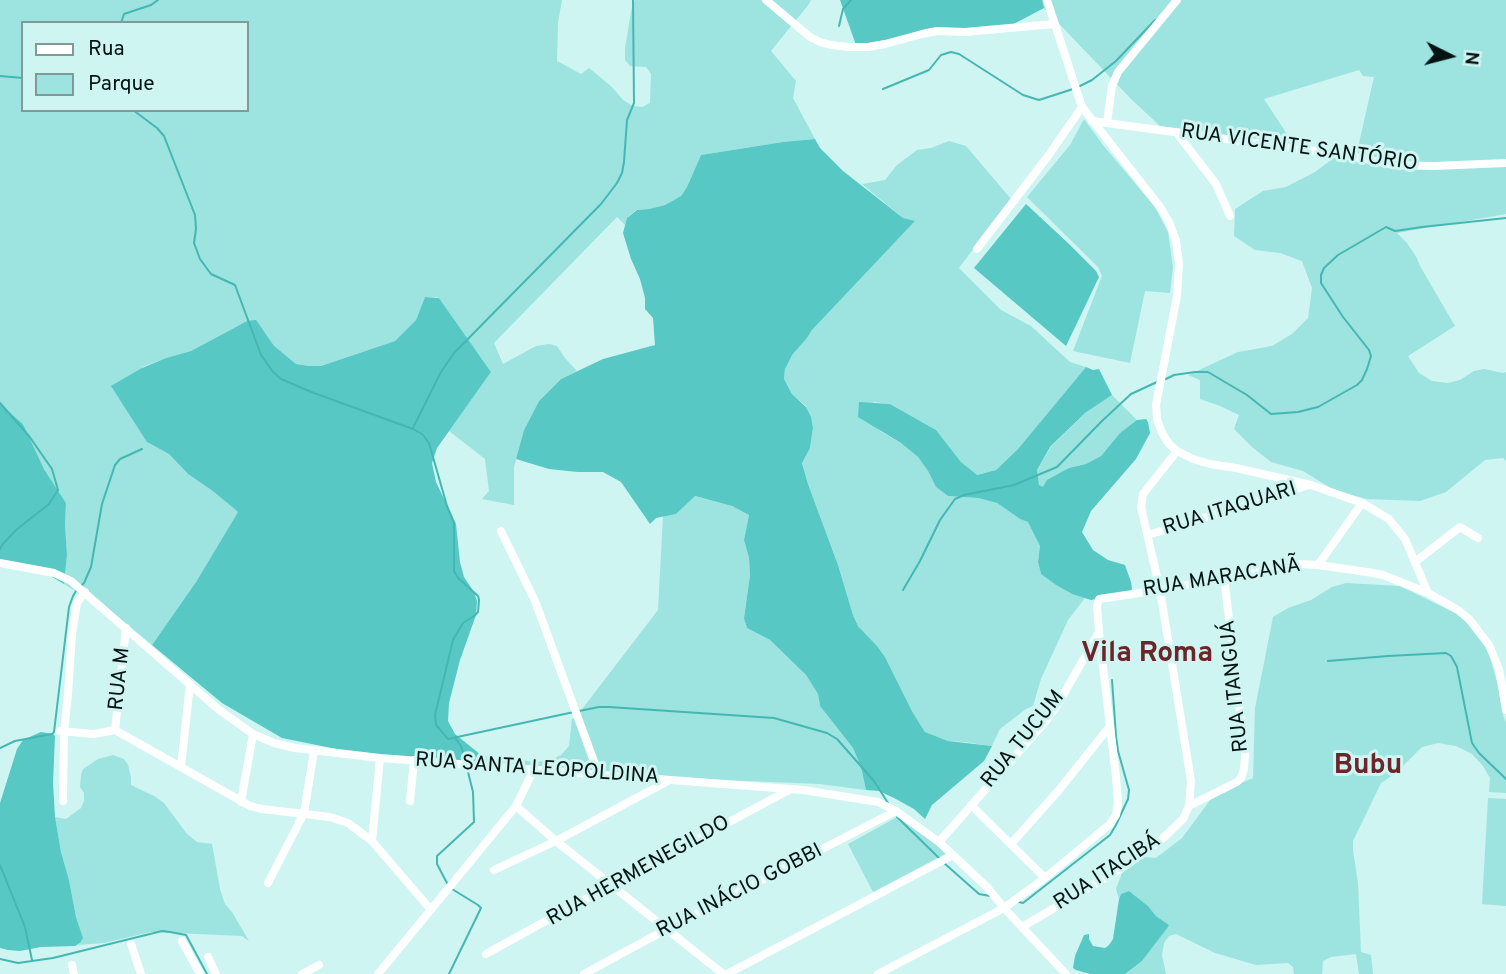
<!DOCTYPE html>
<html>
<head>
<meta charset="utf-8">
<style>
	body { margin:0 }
	#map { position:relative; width:1506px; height:974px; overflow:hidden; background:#cef5f2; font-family:Overpass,sans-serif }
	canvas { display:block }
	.legend { position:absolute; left:21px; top:21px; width:228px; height:91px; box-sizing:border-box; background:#cef5f2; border:2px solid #7e9b98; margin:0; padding:9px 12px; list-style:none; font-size:21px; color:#051312 }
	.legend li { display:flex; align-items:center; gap:14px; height:35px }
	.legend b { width:35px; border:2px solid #7e9b98 }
	.north { position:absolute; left:1415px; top:21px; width:70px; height:70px; -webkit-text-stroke:5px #cef5f2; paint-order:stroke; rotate:96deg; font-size:19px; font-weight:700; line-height:28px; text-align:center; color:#051312 }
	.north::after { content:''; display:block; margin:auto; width:24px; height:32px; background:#051312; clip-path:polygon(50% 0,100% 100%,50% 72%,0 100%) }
</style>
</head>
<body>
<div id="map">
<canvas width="1506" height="974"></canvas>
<ul class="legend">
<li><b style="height:9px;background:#fff"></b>Rua</li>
<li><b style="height:19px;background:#9de3df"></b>Parque</li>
</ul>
<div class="north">N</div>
</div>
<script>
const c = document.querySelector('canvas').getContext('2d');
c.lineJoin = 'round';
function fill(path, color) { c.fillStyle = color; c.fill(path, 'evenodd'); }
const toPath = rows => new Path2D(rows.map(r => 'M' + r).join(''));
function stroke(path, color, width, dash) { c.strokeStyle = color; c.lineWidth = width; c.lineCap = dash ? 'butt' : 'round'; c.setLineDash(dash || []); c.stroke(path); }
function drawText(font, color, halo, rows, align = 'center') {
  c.font = font + ' Overpass,sans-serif'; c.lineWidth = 6; c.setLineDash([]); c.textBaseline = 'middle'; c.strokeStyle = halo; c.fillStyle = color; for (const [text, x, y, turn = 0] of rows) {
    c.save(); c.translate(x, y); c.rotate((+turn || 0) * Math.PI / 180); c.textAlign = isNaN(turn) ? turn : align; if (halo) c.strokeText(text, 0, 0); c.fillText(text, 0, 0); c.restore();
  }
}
fill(toPath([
	[0,0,562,0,558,22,557,61,581,74,589,68,612,87,623,100,633,106,642,107,650,103,651,74,646,67,630,66,625,60,625,48,631,12,633,2,635,0,811,0,809,4,771,51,796,81,793,98,815,139,783,142,701,155,687,187,681,196,665,205,649,209,636,210,627,218,625,225,617,217,494,343,503,364,536,346,549,344,557,346,565,358,577,371,561,379,539,401,524,430,514,467,514,505,482,499,489,491,485,459,449,431,491,372,439,298,437,297,425,297,416,320,395,341,321,366,309,366,296,364,274,347,247,321,191,351,166,358,142,367,147,442,169,454,188,474,214,492,238,512,196,582,152,645,124,622,64,584,67,555,65,525,66,503,44,469,23,424,0,404],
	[23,23,247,23,247,110,23,110],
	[1042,0,1506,0,1506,214,1397,233,1407,243,1417,258,1420,266,1455,326,1408,356,1419,373,1432,381,1448,383,1460,380,1474,371,1484,369,1503,373,1506,372,1506,461,1503,458,1485,460,1446,492,1420,501,1367,499,1334,490,1303,471,1271,462,1252,447,1234,429,1239,415,1220,406,1200,399,1200,380,1188,375,1238,352,1272,346,1292,334,1308,318,1312,288,1302,261,1280,253,1255,250,1234,236,1235,209,1263,191,1286,187,1315,172,1343,151,1357,152,1374,77,1363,76,1359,70,1264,99,1294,145,1160,126,1131,99,1044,8],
	[1084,119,1103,145,1155,207,1168,232,1173,267,1170,293,1145,291,1130,363,1073,351,1102,276,1098,267,1027,197,1070,145],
	[949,141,966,146,1011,199,959,268,1001,310,1031,326,1070,362,1086,367,1018,449,996,470,976,475,961,462,936,430,890,404,873,402,880,431,901,443,918,457,928,471,936,487,948,496,978,498,997,503,1020,519,1029,522,1040,546,1038,562,1041,574,1056,585,1072,594,1085,598,1068,620,1041,679,1033,706,1026,709,1000,729,992,746,964,742,948,741,925,732,913,713,885,657,877,646,858,626,853,615,838,565,808,484,802,462,810,448,813,428,806,406,792,394,784,379,785,369,791,355,807,338,812,330,914,222,903,218,862,184,885,180,897,165,917,150,931,148],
	[1112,395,1137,420,1120,433,1101,456,1086,464,1069,468,1043,488,1039,485,1037,470,1050,448,1085,413],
	[694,496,732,506,749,515,744,540,749,558,750,575,744,617,747,628,770,640,806,675,818,694,820,706,853,748,861,767,866,790,819,784,654,777,491,763,482,756,538,762,550,760,561,755,569,746,572,719,576,717,658,610,663,516,676,514],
	[1346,583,1400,586,1457,614,1486,641,1499,690,1503,715,1506,723,1506,793,1489,792,1490,778,1483,766,1472,754,1456,746,1438,743,1422,747,1396,773,1381,783,1353,841,1353,850,1358,883,1361,952,1371,955,1373,974,1359,974,1356,954,1331,957,1323,961,1322,974,1294,974,1293,967,1288,963,1256,965,1215,953,1176,934,1169,936,1164,943,1162,955,1166,974,1125,974,1142,961,1169,925,1156,916,1148,906,1129,891,1121,894,1119,899,1116,889,1122,873,1144,857,1156,858,1182,838,1214,795,1253,778,1255,708,1273,617,1288,608,1311,600,1332,587],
	[113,755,124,759,128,765,131,777,131,785,154,796,164,803,187,834,197,842,212,844,220,889,225,904,232,912,249,941,242,936,151,932,104,943,78,945,80,943,82,936,76,917,69,880,61,852,55,817,66,819,81,808,84,801,84,793,80,787,81,775,83,769,98,759],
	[1488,798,1506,799,1506,906,1482,904],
	[899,816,947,853,873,892,848,844]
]), '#9de3df');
fill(toPath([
	[840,0,1042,0,1044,8,1008,27,936,29,888,40,856,45],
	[815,139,820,148,843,171,903,218,915,221,812,330,807,338,792,355,785,369,784,379,792,394,806,407,811,417,813,428,810,448,802,463,808,484,838,565,853,615,858,626,877,646,885,657,913,713,925,732,948,741,992,746,984,761,932,805,925,819,914,809,894,798,879,791,866,790,861,767,853,748,820,706,818,694,806,675,770,640,747,628,744,618,750,575,749,558,744,540,749,515,732,506,695,496,676,514,656,518,650,524,621,482,603,472,578,472,549,469,516,459,524,430,539,401,561,379,603,359,655,345,653,318,645,309,645,298,640,279,631,259,623,233,627,218,637,210,649,209,665,205,681,196,687,187,701,155,783,142],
	[1026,204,1068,243,1096,271,1099,277,1066,346,974,268],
	[425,297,439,298,491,372,437,448,432,463,436,482,456,524,460,562,464,577,474,592,477,601,476,615,460,660,449,703,448,721,455,734,491,763,376,757,282,738,222,703,152,645,196,582,238,512,214,492,188,474,169,454,147,442,111,386,142,368,166,358,191,351,247,321,256,320,274,346,296,364,309,366,321,366,395,341,416,320],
	[1086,367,1093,370,1099,369,1112,395,1085,413,1050,447,1037,470,1039,485,1043,487,1047,480,1069,468,1086,464,1101,456,1120,433,1137,420,1146,419,1148,422,1150,433,1136,459,1091,511,1082,532,1093,550,1108,560,1125,565,1131,582,1132,589,1130,592,1091,600,1072,594,1056,585,1041,574,1038,562,1040,546,1028,522,1020,519,997,503,978,498,948,496,936,487,928,471,918,457,901,443,858,417,859,402,890,404,936,430,961,462,977,475,996,470,1018,449],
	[0,404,23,424,44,469,66,503,65,525,67,555,64,584,35,567,0,560],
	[41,732,53,734,55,736,53,783,55,817,61,852,69,880,76,917,83,938,80,943,75,946,41,947,20,951,8,950,0,948,0,803,17,749,23,740],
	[1129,891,1148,906,1156,916,1169,925,1168,927,1142,961,1125,974,1090,974,1076,970,1073,968,1075,956,1084,935,1089,934,1089,939,1093,946,1105,948,1109,945,1113,939,1119,899,1121,894]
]), '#57c8c3');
stroke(toPath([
	[121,23,124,14,151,5,158,0],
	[839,26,843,9,851,0],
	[0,76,23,78],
	[1078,87,1092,80,1116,61,1155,20],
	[883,89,929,70,941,55,951,52,959,54,1023,95,1039,100,1073,89],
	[133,110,157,128,164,136,195,215,196,229,194,243,200,259,211,274,235,285,261,355,273,372,281,379,314,393,413,429,422,434,429,443,447,506,454,523,454,571,458,578,478,596,479,600,478,612,474,616,463,623,453,640,435,715,436,725,448,739,574,712],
	[1166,379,1174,375,1195,372,1208,372,1247,395,1271,414,1298,412,1318,407,1357,385,1362,380,1367,369,1371,356,1369,350,1343,317,1321,283,1321,275,1324,268,1338,255,1386,227,1395,231,1422,227,1506,218],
	[0,403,29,436,52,469,58,490,49,504,16,530,2,545,0,549],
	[413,428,441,372,454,353,601,204,617,183,622,173,624,162,627,120,634,103,633,0],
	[80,587,84,583,91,567,102,504,115,465,120,459,142,449],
	[903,590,920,561,940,520,955,499,964,495,1014,485,1057,467,1102,421,1131,394,1157,382],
	[1328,661,1388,656,1446,653,1451,656,1457,667,1472,743,1479,753,1506,779],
	[579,711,599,707,609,707,774,718,827,733,837,739,874,781,888,803],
	[456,739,461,746,466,762],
	[0,748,15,741,52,734,54,732,69,607,73,596,76,591],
	[897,817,940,859],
	[944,863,979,894,990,896],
	[0,865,25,927,32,960],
	[448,885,437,864,437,856,474,822,473,792,467,768],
	[1019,902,1023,903,1110,835,1116,825,1128,799,1129,790,1118,751,1116,736,1112,680],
	[0,959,18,963,53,958,162,931,170,932,186,935,207,974],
	[449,974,481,908,478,905,452,889]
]), '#45b7b3', 2);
stroke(toPath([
	[766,0,810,37,820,42,831,45,849,47,868,47,885,44,922,34,937,31,965,32,1054,24],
	[1047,0,1082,107,1160,207,1169,222,1176,241,1179,263,1177,296,1156,405,1157,419,1162,433,1169,444,1177,451,1193,459,1210,464,1236,468,1311,485,1362,503,1389,519,1405,539,1428,593,1458,610,1469,619,1489,645,1499,669,1506,710],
	[1092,121,1345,155,1394,165,1434,166,1506,163],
	[1107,123,1112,86,1118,72,1177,0],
	[1176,132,1216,184,1230,216],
	[977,249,1048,156,1082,107],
	[501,531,535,601,599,775],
	[1148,535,1309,485],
	[1415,562,1460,527,1478,538],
	[0,563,54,573,71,581,218,709,253,734,274,743,295,748,380,758,803,790,878,802,896,811,939,842,987,887,1004,908,1066,974],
	[1318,565,1362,503],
	[115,730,250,806,262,809,330,817,348,823,372,841,431,910],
	[115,730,126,628],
	[60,731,94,734,115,730],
	[181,767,190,684],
	[63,801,64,732,68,694,72,634,77,603,85,592],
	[410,801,414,760],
	[241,802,253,734],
	[971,805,1045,878],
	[516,806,556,841,723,974],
	[1189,806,1237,782,1241,778,1244,769,1245,755,1224,577],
	[372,841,380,758],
	[939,842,1046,721,1058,704,1099,632],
	[1011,844,1059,790,1110,726],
	[494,870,556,841,668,781],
	[268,883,304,813,314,751],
	[1022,927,1119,870,1160,841,1183,819,1189,806,1191,781,1160,590,1141,507,1143,494,1177,451],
	[182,941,200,974],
	[131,944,141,974],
	[486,954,611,885,791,789],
	[208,957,216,974],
	[72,965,74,974],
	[302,974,319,965],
	[378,974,516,806,534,769],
	[584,974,667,929,896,811],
	[727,974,953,855],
	[878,974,1004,908,1045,878,1110,824,1116,815,1118,803,1116,777,1099,632,1097,606,1099,599,1160,590,1299,564,1318,565,1367,572,1383,575,1428,593]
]), '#fff', 8);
drawText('21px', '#051312', '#cef5f2', [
	["RUA VICENTE SANTÓRIO",1299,149,8],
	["RUA ITAQUARI",1230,510,-17],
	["RUA MARACANÃ",1222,579,-9],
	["RUA M",121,679,-84],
	["RUA ITANGUÁ",1236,686,-96],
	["RUA TUCUM",1024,740,-51],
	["RUA SANTA LEOPOLDINA",537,770,4],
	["RUA HERMENEGILDO",639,872,-29],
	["RUA ITACIBÁ",1108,873,-33],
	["RUA INÁCIO GOBBI",740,892,-27]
]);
drawText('bold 28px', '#6c2629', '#cef5f2', [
	["Vila Roma",1147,655],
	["Bubu",1368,767]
]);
</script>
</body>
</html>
